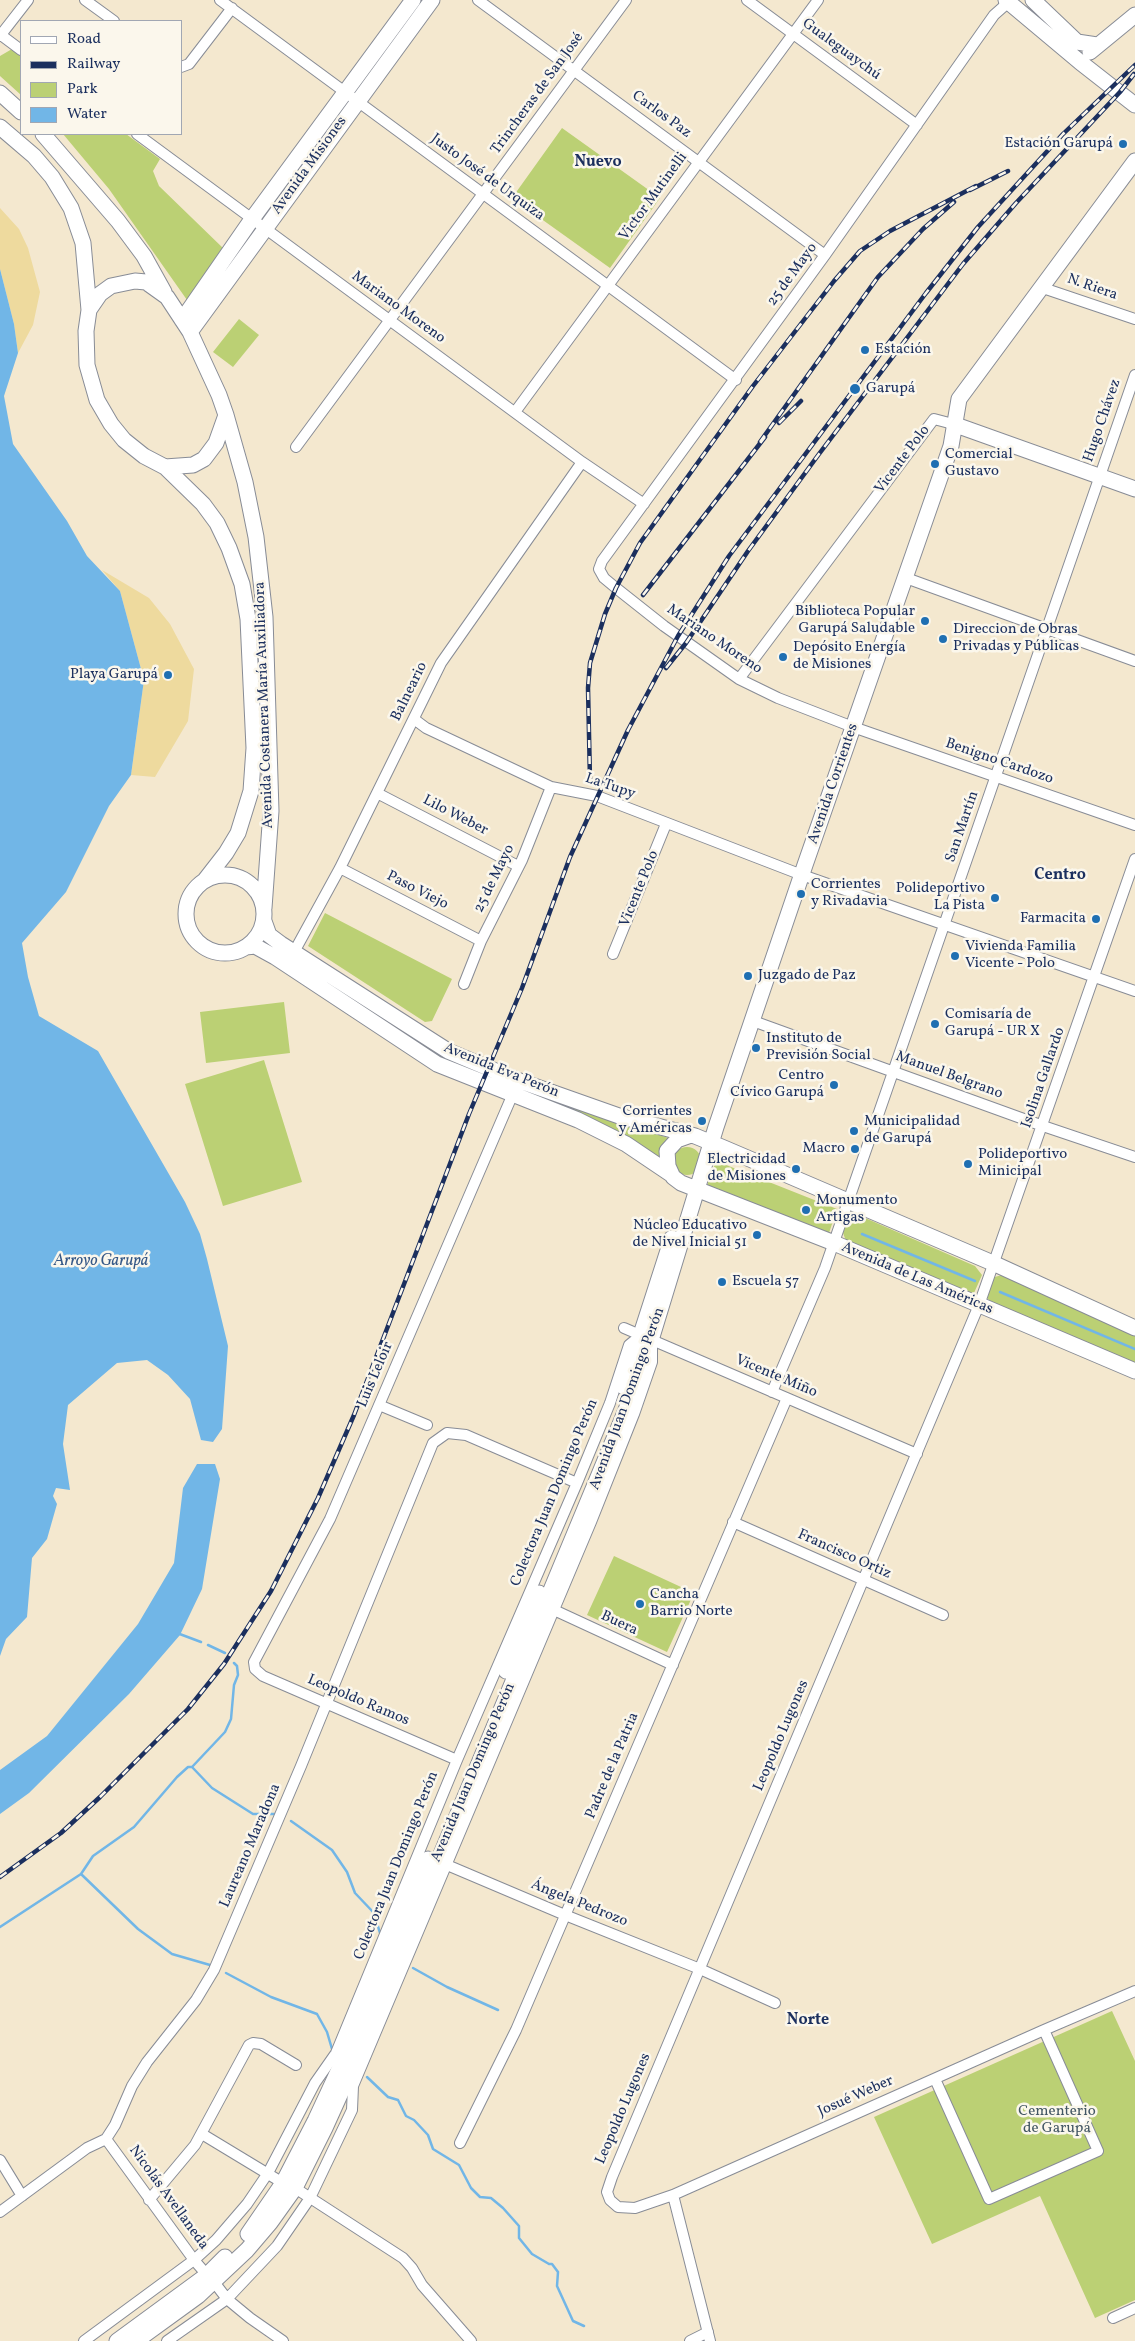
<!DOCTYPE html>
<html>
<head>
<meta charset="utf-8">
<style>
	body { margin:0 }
	#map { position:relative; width:1135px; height:2341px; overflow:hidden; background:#f4e8cf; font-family:Vollkorn,serif }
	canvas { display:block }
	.legend { position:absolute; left:20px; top:20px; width:162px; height:115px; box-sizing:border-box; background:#fbf7ec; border:1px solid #a1a7b3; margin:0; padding:6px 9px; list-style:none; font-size:15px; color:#1b2f5e }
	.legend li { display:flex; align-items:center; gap:10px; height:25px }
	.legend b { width:25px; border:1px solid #a1a7b3 }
</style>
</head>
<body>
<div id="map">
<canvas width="1135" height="2341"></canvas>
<ul class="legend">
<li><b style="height:6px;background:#fff"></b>Road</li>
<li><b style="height:6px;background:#1b2f5e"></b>Railway</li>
<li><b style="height:14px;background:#bbd074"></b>Park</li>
<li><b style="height:14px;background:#71b6e7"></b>Water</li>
</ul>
</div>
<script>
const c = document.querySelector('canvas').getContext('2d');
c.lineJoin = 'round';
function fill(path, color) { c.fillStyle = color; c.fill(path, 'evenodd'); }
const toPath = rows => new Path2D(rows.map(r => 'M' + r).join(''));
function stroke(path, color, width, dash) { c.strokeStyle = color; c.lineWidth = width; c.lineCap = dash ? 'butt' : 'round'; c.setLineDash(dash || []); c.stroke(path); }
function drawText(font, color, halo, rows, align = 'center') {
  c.font = font + ' Vollkorn,serif'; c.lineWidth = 5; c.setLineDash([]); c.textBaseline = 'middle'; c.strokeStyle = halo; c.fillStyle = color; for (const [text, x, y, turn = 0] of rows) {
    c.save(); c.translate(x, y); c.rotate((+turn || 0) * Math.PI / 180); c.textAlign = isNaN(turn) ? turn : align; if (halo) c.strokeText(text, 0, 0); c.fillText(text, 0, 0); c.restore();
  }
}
fill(toPath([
	[12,49,21,56,21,95,0,76,0,56],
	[562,128,660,198,610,268,512,198],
	[63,134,126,134,160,159,153,171,159,186,224,249,187,300,109,189],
	[239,319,259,335,233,367,213,352],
	[325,913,452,979,432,1021,425,1022,308,946],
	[284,1002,290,1053,206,1063,200,1012],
	[264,1060,302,1182,223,1206,185,1084],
	[539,1093,671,1139,662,1161,537,1098,536,1095],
	'673 1161a14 14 0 1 1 28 0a14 14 0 1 1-28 0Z',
	[716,1161,837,1209,829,1233,707,1186],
	[856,1214,975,1266,982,1275,974,1293,967,1295,846,1241,843,1233,849,1217],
	[1002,1275,1135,1333,1135,1366,993,1304,985,1296,991,1278],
	[614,1556,694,1593,667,1652,587,1615],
	[1112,2011,1135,2061,1135,2300,1095,2318,1040,2196,932,2244,874,2117]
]), '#bbd074');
fill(toPath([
	[0,208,19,229,28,248,40,292,33,325,18,353,14,324,0,269],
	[102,570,149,598,170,624,194,669,188,721,155,777,131,775,144,680,120,591]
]), '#eeda9e');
fill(toPath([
	[0,269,14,324,18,353,4,396,13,444,67,521,87,556,120,591,144,680,131,775,109,806,66,892,22,943,28,977,39,1016,98,1051,185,1202,200,1234,207,1259,228,1346,222,1429,213,1442,201,1440,190,1399,168,1375,147,1360,117,1363,68,1405,63,1444,70,1490,56,1488,53,1496,57,1504,47,1539,32,1558,27,1617,6,1639,0,1656],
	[197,1464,215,1464,220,1479,202,1589,180,1635,129,1694,29,1793,0,1814,0,1770,47,1736,138,1624,174,1563,183,1488]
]), '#71b6e7');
stroke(toPath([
	[862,1234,975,1281],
	[1000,1292,1135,1349],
	[177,1633,201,1642],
	[208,1645,225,1653],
	[234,1663,237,1666,238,1675,234,1685,231,1719,225,1732,192,1767,212,1788,253,1814,276,1814],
	[291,1821,332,1850,347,1872,355,1893,374,1913,380,1933],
	[81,1874,138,1929,172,1954,210,1965],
	[0,1927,81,1874,93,1856,134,1827,177,1777,188,1767,192,1767],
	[413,1968,447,1987,498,2010],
	[226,1973,271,1997,317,2014,327,2032,332,2049],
	[367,2077,388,2097,398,2100,406,2116,414,2120,428,2135,433,2149,459,2165,471,2188,480,2197,491,2198,503,2208,519,2226,519,2238,532,2254,549,2264,552,2264,558,2272,557,2286,573,2321,584,2326]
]), '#71b6e7', 2.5);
const minor = toPath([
	[85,0,114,21],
	[220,0,736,380],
	[478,0,825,255],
	[747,0,917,125],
	[1011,0,994,15,825,255,602,561,599,569,604,578,616,588,664,626,739,679,778,698,853,727,1135,825],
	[1,35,21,50],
	[0,36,28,0],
	[181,67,189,64,232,8],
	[137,134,582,462,644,504],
	[1040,287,1135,319],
	[515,412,818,0],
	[296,447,626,0],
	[906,578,1135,661],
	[739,679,934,419,953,424],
	[414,719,426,728,551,787,597,796,802,875,1135,991],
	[377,793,518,866],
	[1135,859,979,1305,612,2177,607,2192,610,2200,618,2207,635,2208,673,2195,1044,2030,1135,1991],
	[340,868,481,941],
	[294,952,340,868,441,663,582,462],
	[613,954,666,824],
	[464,984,481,941,522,860,551,787],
	[753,1021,1043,1126,1135,1157],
	[624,1328,917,1454],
	[772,1392,825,1268,1135,375],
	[379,1405,427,1425],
	[733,1522,943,1615],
	[554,1610,673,1665],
	[457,1760,263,1676,255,1669,254,1662,330,1519,515,1089],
	[447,1865,565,1915,700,1969,775,2003],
	[935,2079,989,2199,1098,2151,1044,2030],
	[202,2134,283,2183],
	[106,2139,194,2260,207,2275],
	[460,2143,516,2030,787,1398],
	[0,2160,22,2196],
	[295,2188,403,2258,412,2268,422,2285,471,2341],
	[673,2195,710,2341],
	[149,2200,195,2145,249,2045,253,2043,261,2044,296,2065],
	[0,2212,87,2148,106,2139,115,2125,132,2086,147,2062,196,2000,214,1970,301,1766,433,1443,447,1433,466,1435,577,1483],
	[214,2282,227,2299,250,2318,283,2341],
	[1113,2318,1135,2308],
	[84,2341,194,2260,216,2240,247,2204,268,2173,315,2083,336,2053,457,1760,577,1483,610,1403,629,1345,640,1336],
	[167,2341,227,2299,277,2246,310,2198,352,2110,353,2086,591,1522,634,1414,652,1362,652,1347],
	[690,2341,708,2332]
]);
const secondary = toPath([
	[1006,0,1080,62,1135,105],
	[1033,0,1077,42,1097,45],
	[1090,52,1135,15],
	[0,93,21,112],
	[0,127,34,156,52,177,71,208,83,243,89,310],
	[43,134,118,221,144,256,164,292],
	[182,320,252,219,413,0],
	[190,332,432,0],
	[226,415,216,443,204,459,193,465,165,467,144,456,124,440,111,424,97,400,87,365,86,331,89,310,100,294,111,286,135,281,146,282,167,297,190,332,219,395,226,415,245,482,256,537,265,617,271,811,264,908],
	[953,424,1135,489],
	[165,467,203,504,217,523,229,548,242,584,248,619,254,748,251,791,238,833,226,853,205,880],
	'186 914a39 39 0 1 1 78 0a39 39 0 1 1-78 0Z',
	[264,921,269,935,281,944,448,1051,517,1080,619,1116,695,1136,724,1148,995,1264,1135,1328],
	[246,947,255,946,275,957,437,1064,578,1120,626,1144,672,1175],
	[691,1135,677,1140,667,1151,668,1166,673,1177,681,1183,834,1243,1135,1371],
	[624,1387,672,1238],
	[506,1671,539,1593],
	[248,2234,283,2183,315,2121,354,2037,374,1984,428,1859],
	[117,2341,207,2275,225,2257],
	[136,2341,198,2296,247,2250,270,2223,295,2188,325,2128,353,2066,626,1410,651,1340,716,1127,805,865,951,446,959,399,1135,161]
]);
stroke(minor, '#888c96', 12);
stroke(secondary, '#888c96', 17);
stroke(minor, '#fff', 10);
stroke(secondary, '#fff', 15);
const rail = toPath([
	[970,190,1008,171],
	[779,423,801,401],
	[760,442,878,277,923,229,954,202],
	[643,595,765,437],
	[666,668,686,643,748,551,819,454,963,264,1016,203,1120,92,1134,74],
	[590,780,588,688,590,663,605,614,616,588,640,543,753,386,834,281,860,251,890,231,976,186],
	[0,1877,61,1833,100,1797,188,1709,224,1664,271,1591,318,1498,354,1415,469,1114,522,988,570,857,628,730,678,636,729,556,926,293,978,227,1063,134,1135,65]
]);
stroke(rail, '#1b2f5e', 4.5);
stroke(rail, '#fbf7ec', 2.5, [8]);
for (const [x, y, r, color] of [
	[1123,144,5,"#1f6fb2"],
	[865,350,5,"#1f6fb2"],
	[855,389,6,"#1f6fb2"],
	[935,464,5,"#1f6fb2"],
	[925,621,5,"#1f6fb2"],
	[943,639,5,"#1f6fb2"],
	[783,657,5,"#1f6fb2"],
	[168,675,5,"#1f6fb2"],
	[801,894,5,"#1f6fb2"],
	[995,898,5,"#1f6fb2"],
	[1096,919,5,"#1f6fb2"],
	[955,956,5,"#1f6fb2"],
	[748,976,5,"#1f6fb2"],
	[935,1024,5,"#1f6fb2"],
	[756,1048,5,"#1f6fb2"],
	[834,1085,5,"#1f6fb2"],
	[702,1121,5,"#1f6fb2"],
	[854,1131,5,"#1f6fb2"],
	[855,1149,5,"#1f6fb2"],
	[968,1164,5,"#1f6fb2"],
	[796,1169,5,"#1f6fb2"],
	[806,1210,5,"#1f6fb2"],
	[757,1235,5,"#1f6fb2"],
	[722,1282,5,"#1f6fb2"],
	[640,1604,5,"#1f6fb2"]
]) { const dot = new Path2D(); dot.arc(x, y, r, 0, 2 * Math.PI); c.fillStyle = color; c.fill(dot); stroke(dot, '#fbf7ec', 2); }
drawText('15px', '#1b2f5e', '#fbf7ec', [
	["Gualeguaychú",841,50,36],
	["Trincheras de San José",538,94,-54],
	["Carlos Paz",661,115,36],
	["Avenida Misiones",310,166,-54],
	["Justo José de Urquiza",487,178,36],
	["Victor Mutinelli",654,197,-54],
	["25 de Mayo",793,275,-54],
	["N. Riera",1092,288,19],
	["Mariano Moreno",398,308,36],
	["Hugo Chávez",1103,421,-71],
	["Vicente Polo",903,460,-53],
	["Mariano Moreno",714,640,34],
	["Balneario",410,692,-64],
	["Avenida Costanera María Auxiliadora",265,705,-92],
	["Benigno Cardozo",999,762,19],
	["Avenida Corrientes",834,784,-71],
	["La Tupy",610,787,19],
	["Lilo Weber",455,816,27],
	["San Martín",963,827,-71],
	["25 de Mayo",495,879,-64],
	["Vicente Polo",640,889,-68],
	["Paso Viejo",417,891,27],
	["Avenida Eva Perón",501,1071,22],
	["Manuel Belgrano",949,1076,20],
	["Isolina Gallardo",1044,1078,-71],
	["Avenida de Las Américas",917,1279,23],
	["Luis Leloir",376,1375,-67],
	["Vicente Miño",776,1377,23],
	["Avenida Juan Domingo Perón",628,1399,-70],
	["Colectora Juan Domingo Perón",555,1493,-67],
	["Francisco Ortiz",844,1555,24],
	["Buera",619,1624,25],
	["Leopoldo Ramos",358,1701,23],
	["Leopoldo Lugones",782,1736,-67],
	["Padre de la Patria",613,1766,-67],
	["Avenida Juan Domingo Perón",474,1773,-67],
	["Laureano Maradona",251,1846,-67],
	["Colectora Juan Domingo Perón",397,1866,-68],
	["Ángela Pedrozo",579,1904,22],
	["Josué Weber",856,2097,-24],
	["Leopoldo Lugones",624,2109,-67],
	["Nicolás Avellaneda",168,2198,54]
]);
drawText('15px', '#1b2f5e', '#fbf7ec', [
	["Estación Garupá",1113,144,"right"],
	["Estación",875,350],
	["Garupá",866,389],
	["Comercial",945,455],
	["Gustavo",945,472],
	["Biblioteca Popular",915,612,"right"],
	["Garupá Saludable",915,629,"right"],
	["Direccion de Obras",953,630],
	["Privadas y Públicas",953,647],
	["Depósito Energía",793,648],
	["de Misiones",793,665],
	["Playa Garupá",158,675,"right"],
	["Corrientes",811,885],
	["y Rivadavia",811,902],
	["Polideportivo",985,889,"right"],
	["La Pista",985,906,"right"],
	["Farmacita",1086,919,"right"],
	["Vivienda Familia",965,947],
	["Vicente - Polo",965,964],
	["Juzgado de Paz",758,976],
	["Comisaría de",945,1015],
	["Garupá - UR X",945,1032],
	["Instituto de",766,1039],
	["Previsión Social",766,1056],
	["Centro",824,1076,"right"],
	["Cívico Garupá",824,1093,"right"],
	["Corrientes",692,1112,"right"],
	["y Américas",692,1129,"right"],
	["Municipalidad",864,1122],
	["de Garupá",864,1139],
	["Macro",845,1149,"right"],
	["Polideportivo",978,1155],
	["Minicipal",978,1172],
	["Electricidad",786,1160,"right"],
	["de Misiones",786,1177,"right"],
	["Monumento",816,1201],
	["Artigas",816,1218],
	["Núcleo Educativo",747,1226,"right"],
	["de Nivel Inicial 51",747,1243,"right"],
	["Escuela 57",732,1282],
	["Cancha",650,1595],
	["Barrio Norte",650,1612]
], 'left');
drawText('15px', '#435764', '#fbf7ec', [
	["Cementerio",1057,2112],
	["de Garupá",1057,2129]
]);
drawText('bold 16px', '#1b2f5e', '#fbf7ec', [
	["Nuevo",598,163],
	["Centro",1060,876],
	["Norte",808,2021]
]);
drawText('italic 16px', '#355887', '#fbf7ec', [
	["Arroyo Garupá",101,1262]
]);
</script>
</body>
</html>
